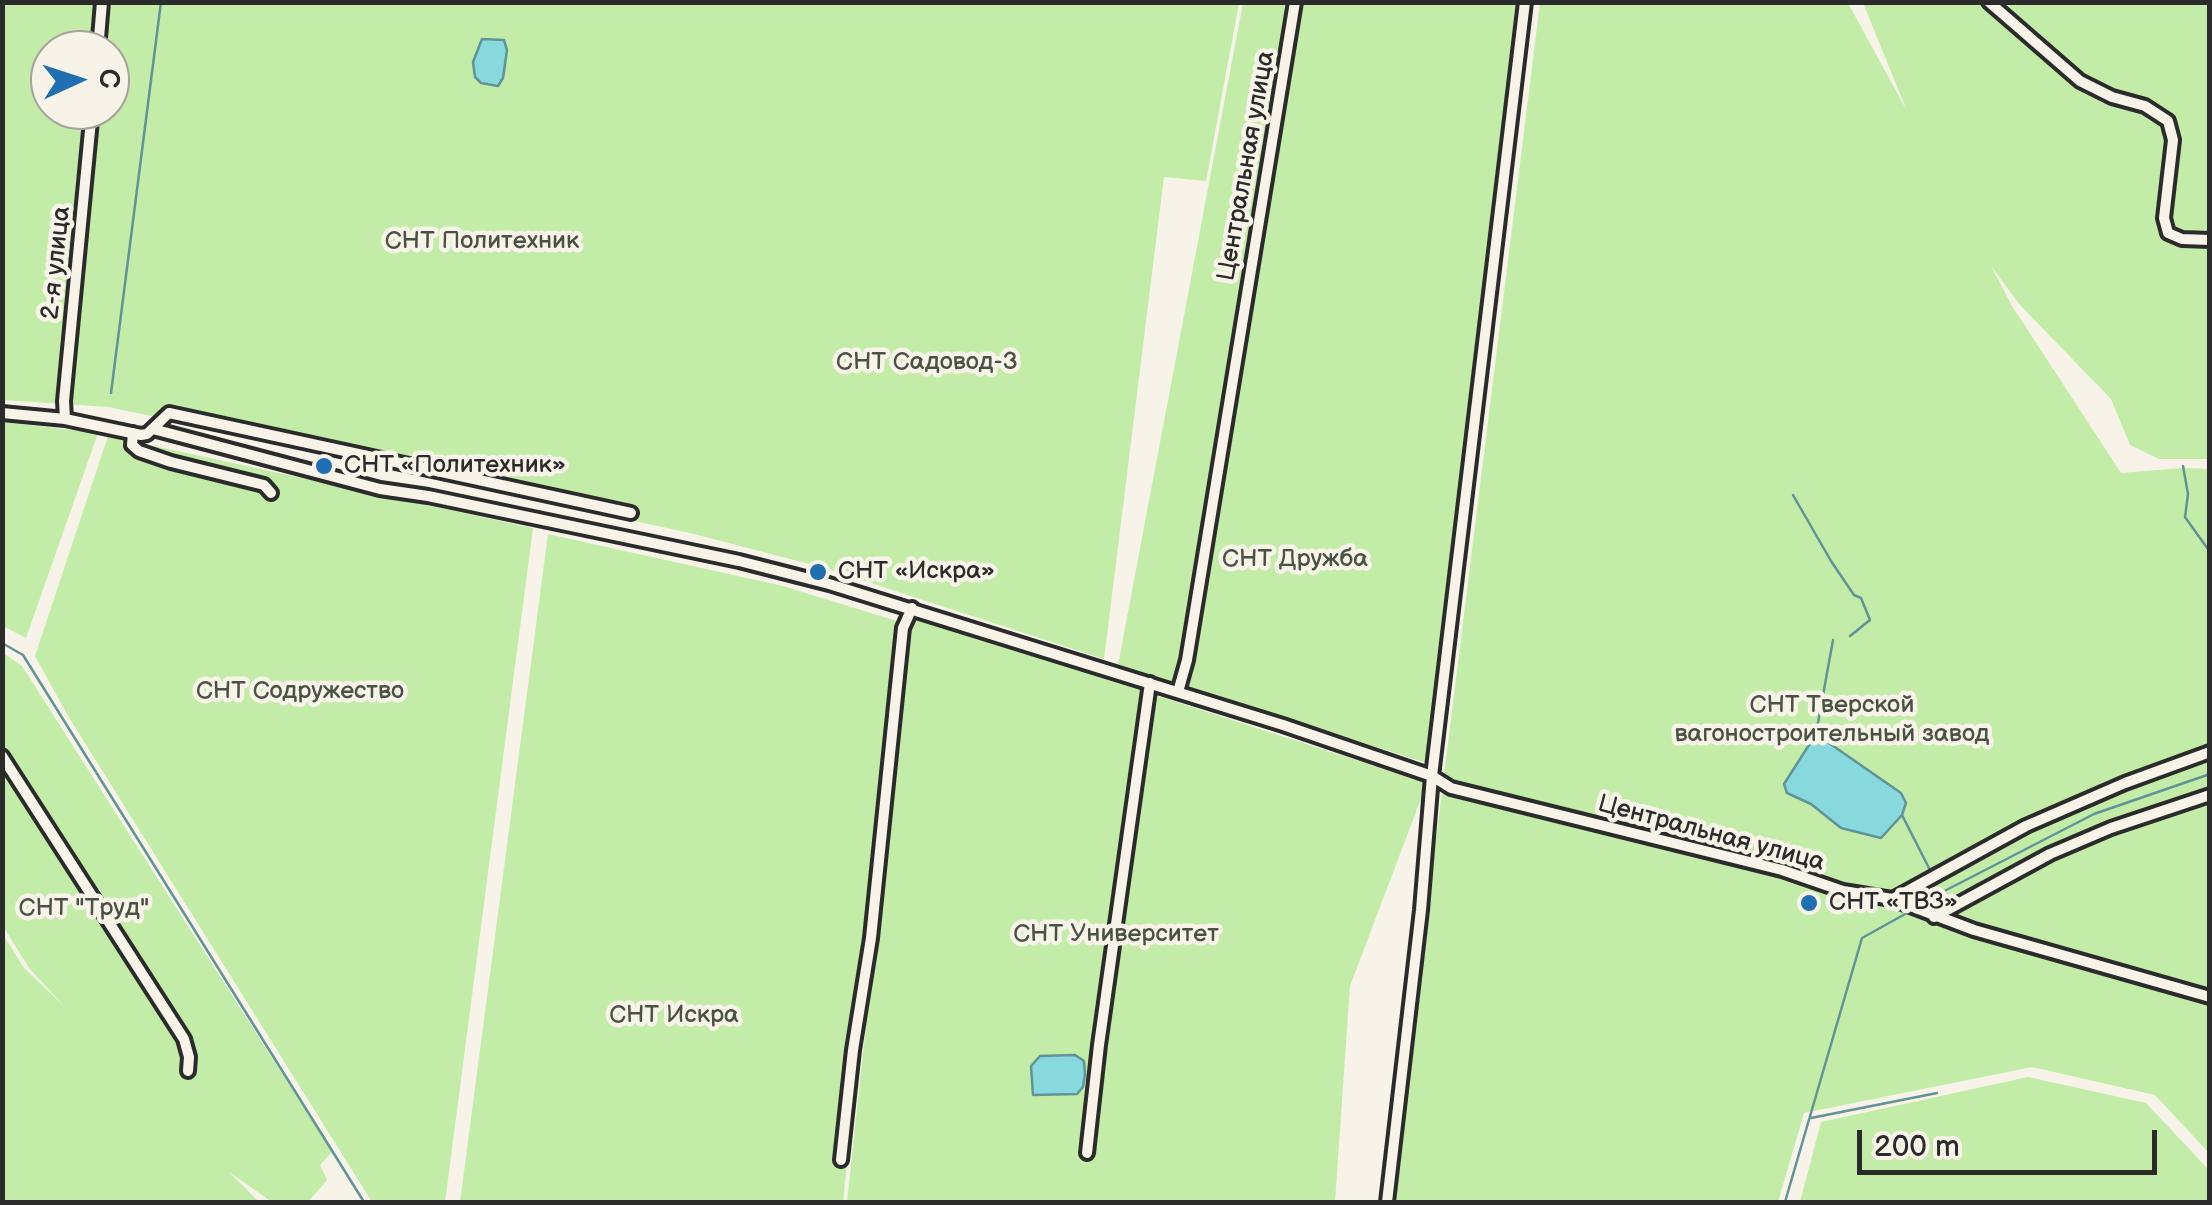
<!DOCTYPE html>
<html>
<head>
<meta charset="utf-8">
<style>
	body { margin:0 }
	#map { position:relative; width:2212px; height:1205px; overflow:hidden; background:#f7f3e8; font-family:"Balsamiq Sans",sans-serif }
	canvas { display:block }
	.frame { position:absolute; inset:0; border:5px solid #2b2b2b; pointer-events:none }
	.north { position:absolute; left:30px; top:30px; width:100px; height:100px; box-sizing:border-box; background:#f7f3e8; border:2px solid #a5a39c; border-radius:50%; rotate:87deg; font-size:28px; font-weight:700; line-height:40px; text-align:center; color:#2b2b2b }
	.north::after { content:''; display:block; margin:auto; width:35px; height:45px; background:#1f6fb2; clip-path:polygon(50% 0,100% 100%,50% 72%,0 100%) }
	.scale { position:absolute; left:1857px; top:1130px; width:300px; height:45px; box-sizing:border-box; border:5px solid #2b2b2b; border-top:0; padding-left:12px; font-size:30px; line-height:35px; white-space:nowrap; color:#2b2b2b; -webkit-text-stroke:8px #f7f3e8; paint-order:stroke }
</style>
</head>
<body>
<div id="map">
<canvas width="2212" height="1205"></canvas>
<div class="frame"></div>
<div class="north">С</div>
<div class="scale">200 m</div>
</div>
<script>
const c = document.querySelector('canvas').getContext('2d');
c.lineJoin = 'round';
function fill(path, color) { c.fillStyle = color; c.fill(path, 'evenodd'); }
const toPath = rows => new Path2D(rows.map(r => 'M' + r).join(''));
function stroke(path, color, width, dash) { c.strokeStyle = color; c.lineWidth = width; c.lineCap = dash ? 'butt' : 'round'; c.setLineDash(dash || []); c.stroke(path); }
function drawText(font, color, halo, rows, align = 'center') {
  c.font = font + ' "Balsamiq Sans",sans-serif'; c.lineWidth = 9; c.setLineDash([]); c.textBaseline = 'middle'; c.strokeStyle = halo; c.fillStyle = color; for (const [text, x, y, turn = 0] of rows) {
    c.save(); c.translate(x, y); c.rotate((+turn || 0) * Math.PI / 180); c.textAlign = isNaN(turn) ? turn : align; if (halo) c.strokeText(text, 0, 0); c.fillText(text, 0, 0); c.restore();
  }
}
fill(toPath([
	[2,3,1239,3,1206,181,1164,177,1104,659,825,568,690,533,109,407,3,400],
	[50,50,110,50,110,110,50,110],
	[1243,3,1517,3,1427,763,1118,665],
	[1540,3,1848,3,1907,111,1863,3,2209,3,2209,459,2159,459,2130,445,2111,399,2020,305,1991,266,2012,306,2121,473,2183,468,2209,469,2209,1153,2155,1095,2032,1067,1804,1113,1778,1202,1391,1202],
	[3,422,98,433,26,638,3,626],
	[108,436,533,528,445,1202,372,1202,68,716,35,656],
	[548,534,783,586,900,622,843,1202,460,1202],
	[910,616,1427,783,1350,986,1335,1202,847,1202],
	[3,653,22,666,332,1152,320,1165,327,1180,308,1202,272,1202,229,1172,259,1202,3,1202,2,933,24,968,64,1006,29,968,3,926],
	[2028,1077,2146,1103,2209,1170,2209,1202,1800,1202,1821,1122]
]), '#c2eca8');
const water = toPath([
	[482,39,504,40,507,50,503,78,498,86,481,83,475,77,473,62,482,39],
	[1816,734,1901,793,1906,803,1902,815,1881,838,1841,828,1811,804,1787,793,1784,784,1816,734],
	[1075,1055,1084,1061,1085,1074,1083,1087,1077,1094,1033,1095,1031,1066,1040,1056,1075,1055]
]);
fill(water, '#87d9de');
stroke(water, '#629396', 2.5);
stroke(toPath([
	[111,393,161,2],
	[2183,466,2188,494,2185,517,2210,552],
	[1793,495,1831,561,1854,595,1861,598,1870,620,1850,636],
	[2,643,23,655,364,1202],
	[1816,734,1833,640],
	[1902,815,1931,872],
	[1923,902,2094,814,2210,774],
	[1811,1118,1937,1093],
	[1785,1202,1862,938,1907,913]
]), '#629396', 2.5);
const minor = toPath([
	[1989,2,2080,81,2112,97,2145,106,2168,121,2173,140,2164,218,2168,233,2182,239,2210,240],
	[98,50,102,2],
	[2,413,65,419,141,435,147,434,169,413,631,513],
	[65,419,64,401,92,110],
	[153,429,380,489,428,496,739,561,829,584,1283,725,1432,776,1451,788,1782,870,1843,891,1892,899,1974,930,2210,997],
	[133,433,132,445,139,451,171,462,264,485,271,493],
	[1178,692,1187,660,1295,2],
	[2,756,184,1039,189,1057,188,1071],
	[1893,899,2026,826,2125,783,2210,752],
	[1934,917,2050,854,2111,828,2210,795],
	[1087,1153,1099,1045,1150,683],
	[841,1160,853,1050,871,938,903,628,912,608],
	[1387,1202,1421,910,1432,776,1525,2]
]);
stroke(minor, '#2b2b2b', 18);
stroke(minor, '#f7f3e8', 10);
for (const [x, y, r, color] of [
	[324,466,10,"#1f6fb2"],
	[818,572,10,"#1f6fb2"],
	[1809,903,10,"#1f6fb2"]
]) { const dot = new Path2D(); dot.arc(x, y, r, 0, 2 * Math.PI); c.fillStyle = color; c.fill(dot); stroke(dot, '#f7f3e8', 4); }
drawText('25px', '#2b2b2b', '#f7f3e8', [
	["Центральная улица",1247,166,-80],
	["2-я улица",57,263,-84],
	["Центральная улица",1711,834,15]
]);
drawText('25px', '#495244', '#f7f3e8', [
	["СНТ Политехник",482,242],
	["СНТ Садовод-3",927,363],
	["СНТ Дружба",1295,560],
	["СНТ Содружество",300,692],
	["СНТ Тверской",1832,706],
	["вагоностроительный завод",1832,735],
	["СНТ \"Труд\"",84,909],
	["СНТ Университет",1116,935],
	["СНТ Искра",674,1016]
]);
drawText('25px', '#2b2b2b', '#f7f3e8', [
	["СНТ «Политехник»",344,466],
	["СНТ «Искра»",838,572],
	["СНТ «ТВЗ»",1829,903]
], 'left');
</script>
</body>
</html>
